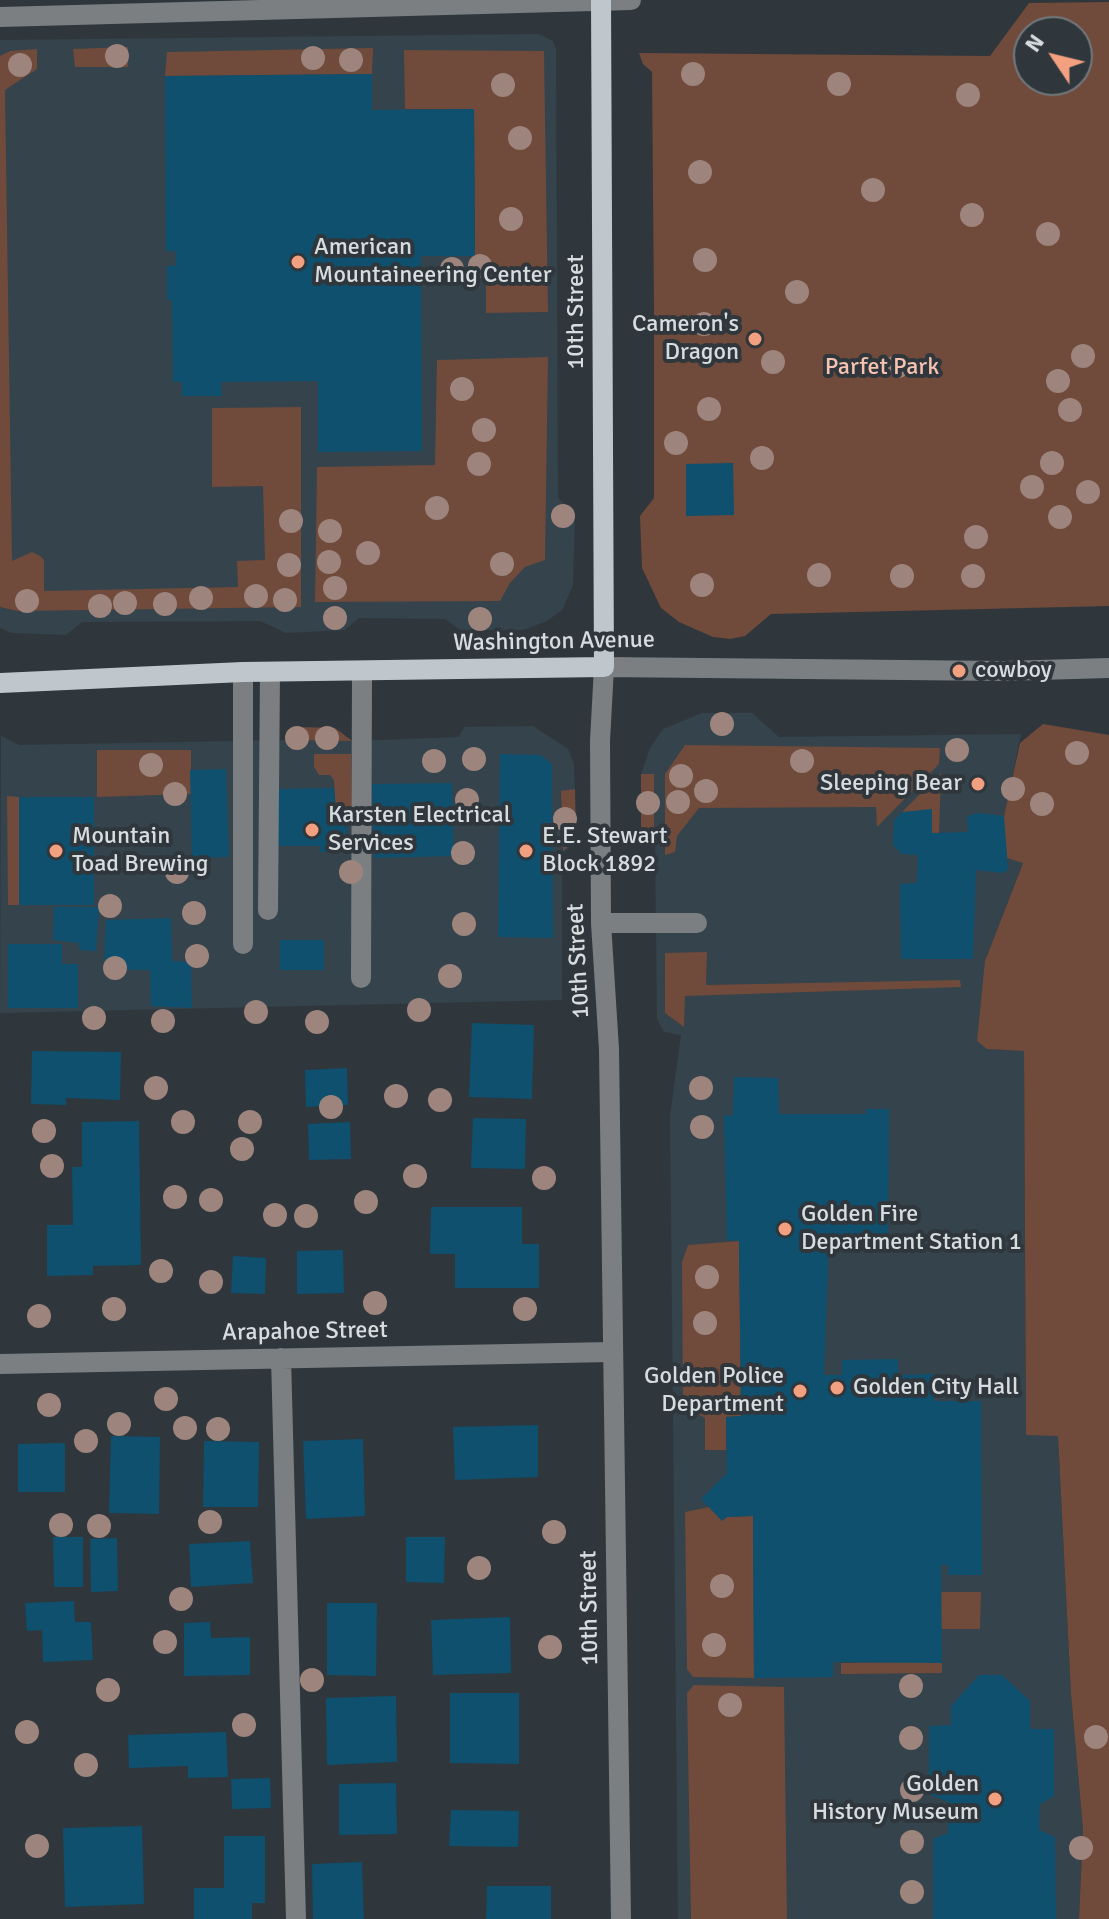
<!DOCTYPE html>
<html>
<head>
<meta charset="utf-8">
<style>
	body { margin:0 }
	#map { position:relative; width:1109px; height:1919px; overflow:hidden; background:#2f373c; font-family:Signika,sans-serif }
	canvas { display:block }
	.north { position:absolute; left:1013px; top:16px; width:80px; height:80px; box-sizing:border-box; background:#2f373c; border:2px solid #72797d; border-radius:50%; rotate:305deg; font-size:22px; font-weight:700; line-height:32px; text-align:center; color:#d7dcdf }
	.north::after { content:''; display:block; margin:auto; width:28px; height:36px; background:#f2a080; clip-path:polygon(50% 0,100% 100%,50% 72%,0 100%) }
</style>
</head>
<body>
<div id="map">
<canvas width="1109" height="1919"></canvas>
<div class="north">N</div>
</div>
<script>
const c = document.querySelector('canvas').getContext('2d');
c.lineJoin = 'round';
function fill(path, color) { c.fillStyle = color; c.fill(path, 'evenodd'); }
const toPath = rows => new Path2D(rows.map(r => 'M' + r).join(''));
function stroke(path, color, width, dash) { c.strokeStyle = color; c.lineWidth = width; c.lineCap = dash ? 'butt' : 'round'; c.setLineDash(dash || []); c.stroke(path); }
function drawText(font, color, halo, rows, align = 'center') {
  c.font = font + ' Signika,sans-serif'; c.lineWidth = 8; c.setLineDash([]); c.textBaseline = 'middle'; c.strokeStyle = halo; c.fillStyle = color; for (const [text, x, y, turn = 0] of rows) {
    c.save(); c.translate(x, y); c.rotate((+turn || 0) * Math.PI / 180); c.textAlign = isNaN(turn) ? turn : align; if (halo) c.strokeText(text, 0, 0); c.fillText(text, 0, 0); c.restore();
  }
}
fill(toPath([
	[538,34,553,41,556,50,558,498,575,513,573,585,562,610,547,621,523,630,460,630,445,619,359,618,345,630,286,633,260,621,82,622,66,635,12,633,0,628,0,40],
	[702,713,752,713,779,737,1021,734,1004,816,1007,858,1023,862,985,961,994,1050,1024,1050,1026,1435,1058,1435,1071,1694,1083,1830,1079,1919,678,1919,670,1116,681,1035,664,1032,657,1019,655,842,641,828,641,774,650,748,663,729],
	[533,726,568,749,574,764,576,839,562,856,562,1000,0,1013,1,736,19,745,286,740,293,727,335,728,353,741,459,737,464,727]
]), '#35434c');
fill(toPath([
	[1109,2,1109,606,771,614,745,636,730,639,713,637,679,622,661,608,642,568,640,516,654,498,654,311,652,72,643,64,639,53,990,56,1029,3],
	[1029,32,1077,32,1077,80,1029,80],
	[128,47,128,67,75,67,73,49],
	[373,48,372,74,165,76,167,52],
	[37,49,37,69,5,90,12,561,32,552,40,556,44,560,44,591,238,587,237,561,265,560,263,486,212,487,212,408,301,407,301,607,17,611,0,607,0,56,10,51],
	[404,50,544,51,548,312,486,313,486,256,475,256,474,109,405,109],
	[548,357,545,560,525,567,510,583,500,601,315,602,317,467,435,465,437,360],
	[1043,724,1109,735,1109,1919,1079,1919,1083,1830,1071,1694,1058,1436,1026,1435,1024,1051,987,1049,977,1041,985,961,1023,863,1007,858,1004,853,1004,816,1020,743],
	[293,727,335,728,352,741,287,740],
	[685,745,940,748,939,764,877,827,876,807,699,808,677,836,675,852,665,855,665,774],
	[97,750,191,750,191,794,97,797],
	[314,754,351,754,352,814,336,813,334,780,330,775,319,775,314,767],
	[941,773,939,833,932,833,902,812],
	[641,774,654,774,654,841,641,828],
	[575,789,576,839,563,851,561,791],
	[7,796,19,797,19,905,8,905],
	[707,952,706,985,960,980,961,987,685,996,684,1027,665,1013,665,953],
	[739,1241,741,1416,726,1417,726,1450,705,1450,705,1418,683,1405,682,1262,688,1245],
	[709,1507,722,1520,727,1517,753,1516,754,1678,693,1677,687,1669,685,1512],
	[941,1592,981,1592,980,1629,941,1629],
	[942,1662,942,1673,841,1674,841,1663],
	[694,1685,784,1687,787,1919,691,1919,687,1693]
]), '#704a3b');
fill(toPath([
	[372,74,372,110,474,109,475,256,421,256,422,451,318,452,318,381,221,382,222,396,182,396,182,382,173,382,172,300,167,300,167,266,175,266,176,259,175,251,166,251,165,76],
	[733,463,734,515,686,516,686,464],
	[500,754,541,755,552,764,553,938,498,937],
	[226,769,229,857,192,858,190,770],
	[452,783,454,856,374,858,372,784],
	[334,788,336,813,348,813,346,852,320,852,320,846,278,846,277,789],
	[19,797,94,797,94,905,19,905],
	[932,809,932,833,968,832,967,816,979,813,1004,816,1008,869,1004,873,976,870,973,959,901,959,900,884,917,883,918,855,902,854,893,845,894,820,902,812],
	[54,907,99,907,96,951,79,950,79,943,53,940],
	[171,918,172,961,191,962,192,1008,151,1006,150,970,104,969,106,920],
	[280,940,324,940,324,970,280,970],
	[8,944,62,944,62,964,78,964,78,1008,8,1008],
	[472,1023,534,1025,532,1099,469,1097],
	[32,1051,121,1052,120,1100,66,1098,66,1105,31,1104],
	[347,1068,348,1105,306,1107,305,1070],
	[734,1077,778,1078,779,1114,866,1114,866,1109,889,1109,888,1240,829,1242,824,1375,842,1375,842,1360,898,1359,898,1375,934,1374,934,1401,981,1401,982,1575,948,1575,948,1565,941,1565,942,1663,833,1662,833,1677,754,1678,753,1516,727,1517,722,1521,701,1499,727,1473,726,1417,741,1416,739,1241,727,1240,724,1115,733,1116],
	[473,1118,526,1119,525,1169,471,1168],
	[139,1121,141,1265,93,1266,93,1275,47,1276,47,1225,73,1225,72,1167,82,1167,82,1122],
	[350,1122,351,1159,309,1160,308,1124],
	[431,1207,522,1207,522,1244,539,1244,539,1288,455,1288,455,1254,430,1254],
	[343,1250,344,1293,297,1294,297,1251],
	[233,1256,266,1258,265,1294,231,1293],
	[538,1425,538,1477,455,1480,453,1427],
	[111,1436,160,1437,159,1514,109,1513],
	[363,1439,365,1516,306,1519,303,1441],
	[204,1441,259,1442,258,1507,203,1507],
	[65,1443,65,1492,18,1492,18,1444],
	[53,1537,83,1537,83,1587,54,1587],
	[406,1537,445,1537,444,1583,406,1582],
	[117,1538,118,1591,91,1592,90,1539],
	[250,1541,253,1583,191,1587,189,1544],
	[74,1601,75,1622,91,1622,93,1660,43,1662,42,1630,27,1631,25,1603],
	[327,1603,377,1603,376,1676,327,1675],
	[510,1617,511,1673,433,1675,431,1620],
	[210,1622,211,1638,250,1637,250,1675,184,1676,184,1623],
	[979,1675,1002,1675,1030,1701,1030,1729,1054,1729,1054,1796,1040,1804,1039,1830,1055,1837,1056,1919,933,1919,933,1839,948,1833,949,1817,948,1802,929,1794,929,1726,951,1725,951,1706],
	[450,1693,519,1693,519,1764,450,1763],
	[396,1696,397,1762,327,1765,326,1698],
	[226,1732,228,1777,188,1778,188,1766,129,1768,128,1735],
	[270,1778,271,1808,232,1809,231,1779],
	[396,1783,397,1834,339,1835,339,1784],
	[451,1810,519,1811,518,1847,449,1846],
	[142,1826,144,1904,65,1907,63,1828],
	[224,1836,265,1836,265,1903,252,1903,252,1919,194,1919,194,1888,224,1888],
	[362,1862,364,1919,313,1919,312,1864],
	[487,1886,551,1886,551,1919,486,1919]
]), '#0e506e');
stroke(toPath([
	[0,17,631,0],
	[268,910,270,672],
	[601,923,697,923],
	[243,944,243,672],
	[361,978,362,671],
	[281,1358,296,1919],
	[0,1364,611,1352],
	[621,1919,609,1049,601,923,600,741,604,667,1004,671,1109,668]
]), '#7b7f81', 20);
stroke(toPath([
	[0,683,243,672,604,667,601,0]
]), '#bfc7cd', 20);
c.fillStyle = '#9d847c';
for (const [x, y] of [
	[117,56],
	[313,58],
	[351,60],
	[20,65],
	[693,74],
	[839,84],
	[503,85],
	[968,95],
	[520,138],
	[700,172],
	[873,190],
	[972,215],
	[511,219],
	[1048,234],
	[705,260],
	[480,266],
	[452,269],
	[797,292],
	[704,324],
	[1083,356],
	[773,362],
	[898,366],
	[1058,381],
	[462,389],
	[709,409],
	[1070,410],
	[484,430],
	[676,443],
	[762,458],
	[1052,463],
	[479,464],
	[1032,487],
	[1088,492],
	[437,508],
	[563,516],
	[1060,517],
	[291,521],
	[330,531],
	[976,537],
	[368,553],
	[329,562],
	[502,564],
	[289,565],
	[819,575],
	[902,576],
	[973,576],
	[702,585],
	[335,588],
	[256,596],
	[201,598],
	[285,600],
	[27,601],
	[125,603],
	[165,604],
	[100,606],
	[335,618],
	[480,619],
	[722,724],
	[297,738],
	[327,738],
	[957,750],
	[1077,753],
	[474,759],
	[434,761],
	[802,761],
	[151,765],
	[681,776],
	[1013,789],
	[706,791],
	[175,794],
	[467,800],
	[678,802],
	[648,803],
	[1042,804],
	[565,819],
	[463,853],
	[177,872],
	[351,872],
	[110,906],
	[194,913],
	[464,924],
	[197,956],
	[115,968],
	[450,976],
	[419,1010],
	[256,1012],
	[94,1018],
	[163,1021],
	[317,1022],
	[156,1088],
	[701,1088],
	[396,1096],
	[440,1100],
	[331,1107],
	[183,1122],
	[250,1122],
	[702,1127],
	[44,1131],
	[242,1149],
	[52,1166],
	[415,1176],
	[544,1178],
	[175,1197],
	[211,1200],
	[366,1202],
	[275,1215],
	[306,1216],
	[161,1271],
	[707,1277],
	[211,1282],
	[375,1303],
	[114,1309],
	[525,1309],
	[39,1316],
	[705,1323],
	[166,1399],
	[49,1405],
	[119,1424],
	[185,1428],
	[218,1429],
	[86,1441],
	[210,1522],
	[61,1525],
	[99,1526],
	[554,1532],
	[479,1568],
	[722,1586],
	[181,1599],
	[165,1642],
	[714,1645],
	[550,1647],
	[312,1680],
	[911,1686],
	[108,1690],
	[730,1705],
	[244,1725],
	[27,1732],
	[1096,1737],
	[911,1738],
	[86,1765],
	[912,1790],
	[912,1842],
	[37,1846],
	[1081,1848],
	[912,1892]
]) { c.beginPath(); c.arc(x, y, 12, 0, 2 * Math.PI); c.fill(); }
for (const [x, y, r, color] of [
	[298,262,8,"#f2a080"],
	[755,339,8,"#f2a080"],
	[959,671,8,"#f2a080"],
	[978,784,8,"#f2a080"],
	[312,830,8,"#f2a080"],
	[56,851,8,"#f2a080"],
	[526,851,8,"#f2a080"],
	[785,1229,8,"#f2a080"],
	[837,1388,8,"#f2a080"],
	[800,1391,8,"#f2a080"],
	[995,1799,8,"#f2a080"]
]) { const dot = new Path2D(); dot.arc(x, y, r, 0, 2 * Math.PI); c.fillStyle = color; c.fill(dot); stroke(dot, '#2f373c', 3); }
drawText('24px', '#d7dcdf', '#2f373c', [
	["American",314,248],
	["Mountaineering Center",314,276],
	["Cameron's",739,325,"right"],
	["Dragon",739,353,"right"],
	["cowboy",975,671],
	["Sleeping Bear",962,784,"right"],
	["Karsten Electrical",328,816],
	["Services",328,844],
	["Mountain",72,837],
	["Toad Brewing",72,865],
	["E.E. Stewart",542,837],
	["Block 1892",542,865],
	["Golden Fire",801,1215],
	["Department Station 1",801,1243],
	["Golden Police",784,1377,"right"],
	["Department",784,1405,"right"],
	["Golden City Hall",853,1388],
	["Golden",979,1785,"right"],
	["History Museum",979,1813,"right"]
], 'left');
drawText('24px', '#d7dcdf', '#2f373c', [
	["10th Street",577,312,-90],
	["Washington Avenue",554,642,-1],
	["10th Street",579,961,-93],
	["Arapahoe Street",305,1332,-1],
	["10th Street",590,1608,-91]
]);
drawText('24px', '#f7c3b0', '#2f373c', [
	["Parfet Park",882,368]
]);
</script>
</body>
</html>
